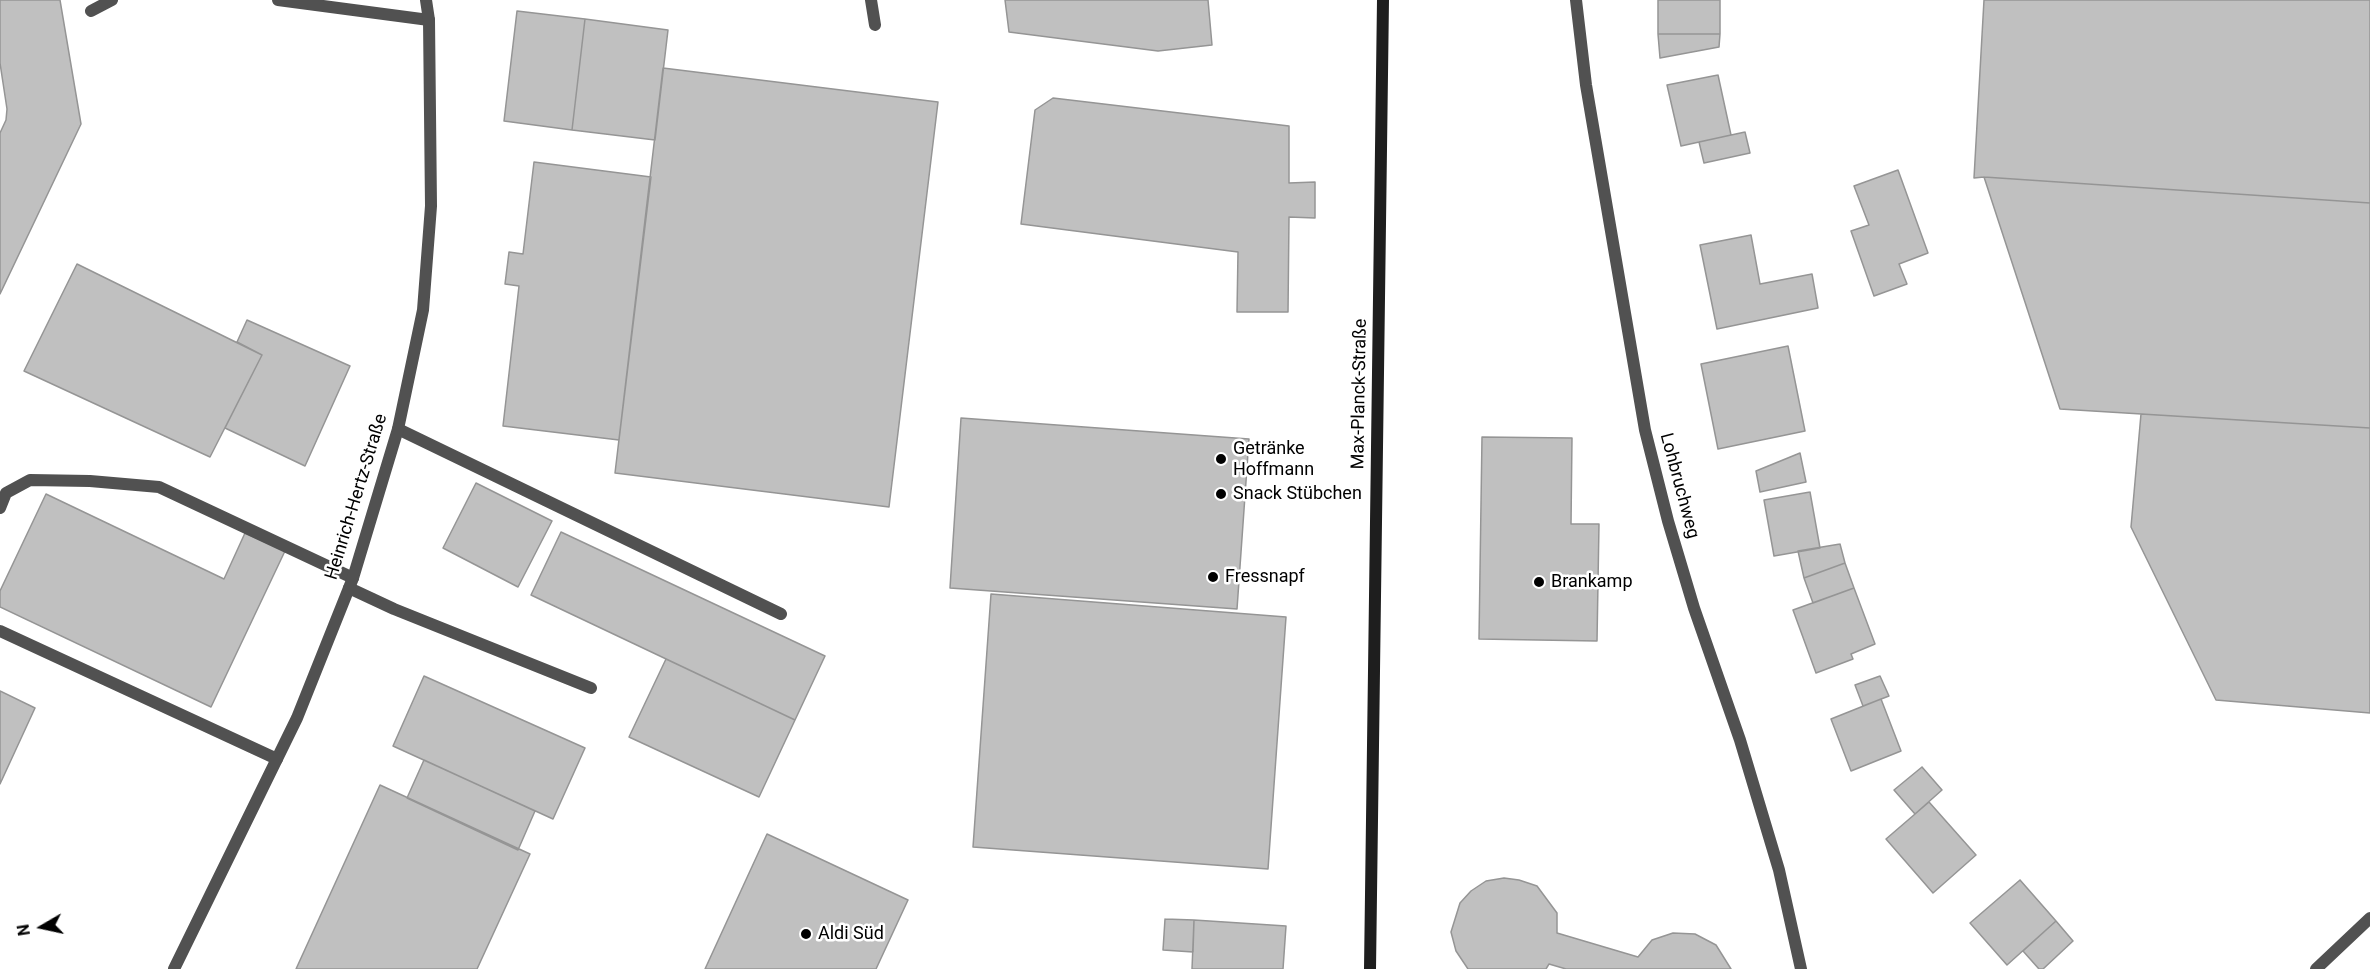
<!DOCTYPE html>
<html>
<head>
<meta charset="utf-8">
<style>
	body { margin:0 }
	#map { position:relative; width:2370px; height:969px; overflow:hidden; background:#fff; font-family:Roboto,sans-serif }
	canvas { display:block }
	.north { position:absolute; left:12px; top:897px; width:60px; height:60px; -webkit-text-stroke:4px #fff; paint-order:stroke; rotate:261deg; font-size:16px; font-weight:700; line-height:24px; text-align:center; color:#000 }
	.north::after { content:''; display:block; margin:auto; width:21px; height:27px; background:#000; clip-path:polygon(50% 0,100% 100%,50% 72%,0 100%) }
</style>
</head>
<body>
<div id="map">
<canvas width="2370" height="969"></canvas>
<div class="north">N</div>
</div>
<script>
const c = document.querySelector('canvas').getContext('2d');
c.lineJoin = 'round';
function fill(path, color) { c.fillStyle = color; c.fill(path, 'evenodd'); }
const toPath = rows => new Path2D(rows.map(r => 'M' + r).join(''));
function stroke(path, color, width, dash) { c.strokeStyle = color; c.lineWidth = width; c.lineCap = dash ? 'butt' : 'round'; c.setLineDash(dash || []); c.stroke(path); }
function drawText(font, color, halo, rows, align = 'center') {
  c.font = font + ' Roboto,sans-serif'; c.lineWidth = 5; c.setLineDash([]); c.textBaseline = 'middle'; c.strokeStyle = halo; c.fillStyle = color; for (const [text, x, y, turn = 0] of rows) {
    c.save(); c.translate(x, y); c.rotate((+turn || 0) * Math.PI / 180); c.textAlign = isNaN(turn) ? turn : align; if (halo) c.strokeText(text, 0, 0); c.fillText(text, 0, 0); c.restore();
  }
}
const building = toPath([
	[0,0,60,0,81,124,0,294,0,133,6,120,7,109,0,63,0,0],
	[1005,0,1208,0,1212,45,1158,51,1009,32,1005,0],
	[1658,0,1720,0,1720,34,1658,34,1658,0],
	[1984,0,2370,0,2370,203,1984,177,1974,178,1984,0],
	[517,11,585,19,572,130,504,121,517,11],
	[585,19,668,30,655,140,572,130,585,19],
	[1658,34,1720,34,1719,47,1660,58,1658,34],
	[663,68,938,102,889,507,615,473,663,68],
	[1718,75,1731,135,1681,146,1667,85,1718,75],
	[1053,98,1289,126,1289,183,1315,182,1315,218,1289,217,1288,312,1237,312,1238,252,1021,224,1035,110,1053,98],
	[1745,132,1750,153,1704,163,1699,142,1745,132],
	[534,162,651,177,619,440,503,426,519,286,505,284,509,252,523,254,534,162],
	[1898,170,1928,253,1899,264,1907,284,1874,296,1851,231,1869,225,1854,186,1898,170],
	[1984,177,2370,203,2370,428,2060,409,1984,177],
	[1751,235,1760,284,1812,274,1818,308,1717,329,1700,245,1751,235],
	[77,264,262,355,210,457,24,371,77,264],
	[247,320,350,366,305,466,225,428,262,355,237,342,247,320],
	[1788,346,1805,431,1718,449,1701,364,1788,346],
	[2141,414,2370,428,2370,713,2216,700,2131,527,2141,414],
	[961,418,1249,439,1237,609,950,588,961,418],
	[1482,437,1572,438,1571,524,1599,524,1597,641,1479,639,1482,437],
	[1800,453,1806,482,1760,492,1756,471,1800,453],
	[476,483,552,521,518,587,443,548,476,483],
	[1810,492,1820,548,1774,556,1764,500,1810,492],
	[46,494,224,579,245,533,285,551,211,707,0,607,0,591,46,494],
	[561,532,825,656,795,720,531,595,561,532],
	[1840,544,1845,563,1804,578,1798,551,1840,544],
	[1845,563,1854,588,1813,603,1804,578,1845,563],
	[1854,588,1875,644,1851,654,1853,659,1816,673,1793,610,1854,588],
	[991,594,1286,617,1268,869,973,847,991,594],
	[666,659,795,720,759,797,629,737,666,659],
	[424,676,585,748,553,819,393,746,424,676],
	[1880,676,1889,696,1863,706,1855,685,1880,676],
	[0,691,35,708,0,784,0,691],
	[1881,699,1901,751,1851,771,1831,719,1881,699],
	[424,760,535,811,518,850,407,798,424,760],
	[1922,767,1942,790,1915,814,1894,790,1922,767],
	[380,785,530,854,477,969,296,969,380,785],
	[1929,802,1976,855,1933,893,1886,839,1929,802],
	[767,834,908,900,876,969,705,969,767,834],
	[1504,878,1519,880,1537,886,1557,913,1557,933,1638,957,1652,940,1673,933,1695,934,1716,945,1731,969,1566,969,1549,964,1546,969,1468,969,1456,951,1451,932,1460,903,1471,891,1486,881,1504,878],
	[2020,880,2056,921,2007,965,1970,923,2020,880],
	[1165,919,1194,920,1193,952,1163,950,1165,919],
	[1194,920,1286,926,1283,969,1192,969,1194,920],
	[2056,921,2073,941,2043,969,2039,969,2023,951,2056,921]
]);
fill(building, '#c0c0c0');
stroke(building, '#959595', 1.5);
stroke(toPath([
	[278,0,429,20],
	[871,0,875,25],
	[91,11,112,0],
	[398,429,781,614],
	[0,508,6,493,30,480,90,481,159,487,353,578],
	[349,588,394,609,591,688],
	[0,631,277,759],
	[2316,969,2370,918]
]), '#515151', 12);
stroke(toPath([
	[1576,0,1586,85,1645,430,1668,521,1694,608,1740,740,1779,870,1801,969],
	[174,969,297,718,353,578,398,429,423,310,431,206,429,20,426,0]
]), '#515151', 12);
stroke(toPath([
	[1370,969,1383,0]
]), '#1e1e1e', 12);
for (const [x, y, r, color] of [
	[1221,459,6,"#000"],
	[1221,494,6,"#000"],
	[1213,577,6,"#000"],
	[1539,582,6,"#000"],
	[806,934,6,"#000"]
]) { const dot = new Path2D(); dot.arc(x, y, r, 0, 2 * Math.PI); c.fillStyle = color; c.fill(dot); stroke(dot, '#fff', 2); }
drawText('18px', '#000', '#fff', [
	["Max-Planck-Straße",1360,394,-89],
	["Lohbruchweg",1679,486,75],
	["Heinrich-Hertz-Straße",357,497,-73]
]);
drawText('18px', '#000', '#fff', [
	["Getränke",1233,449],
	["Hoffmann",1233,470],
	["Snack Stübchen",1233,494],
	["Fressnapf",1225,577],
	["Brankamp",1551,582],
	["Aldi Süd",818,934]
], 'left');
</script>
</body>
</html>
